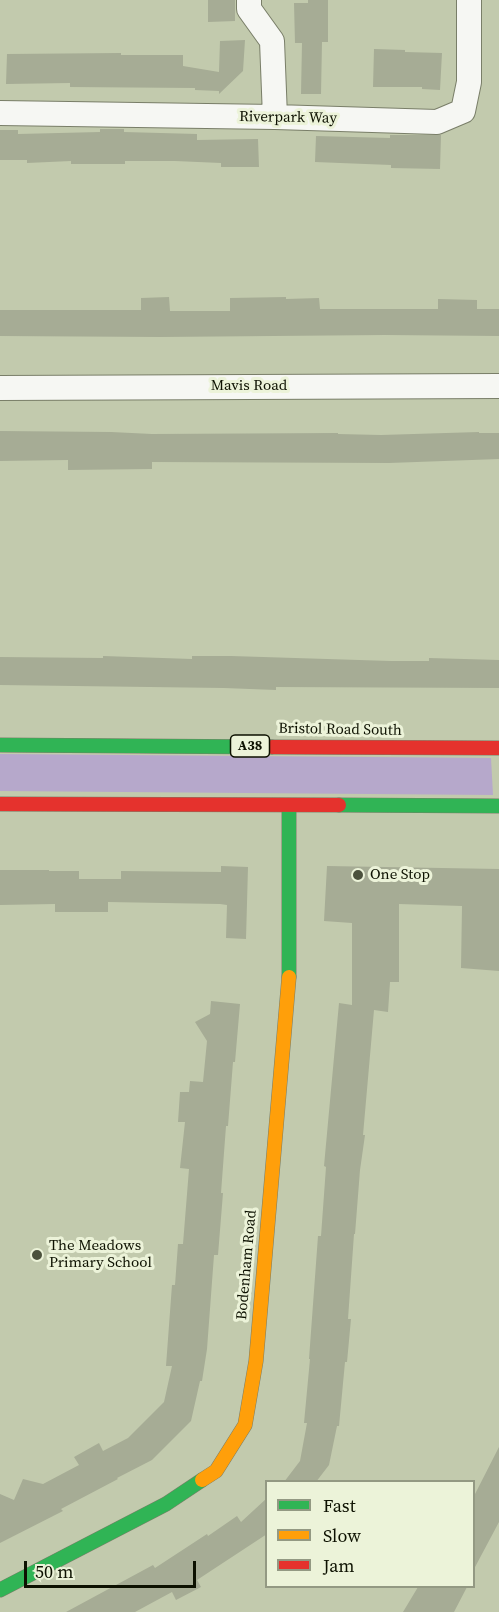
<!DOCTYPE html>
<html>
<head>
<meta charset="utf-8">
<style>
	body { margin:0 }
	#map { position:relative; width:499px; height:1612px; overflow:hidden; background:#c2caad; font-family:"Source Serif 4",serif }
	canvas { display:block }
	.legend { position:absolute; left:265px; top:1480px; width:210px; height:108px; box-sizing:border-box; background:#ecf3d9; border:2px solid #939983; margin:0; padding:8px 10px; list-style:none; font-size:18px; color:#0d1101 }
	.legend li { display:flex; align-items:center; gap:12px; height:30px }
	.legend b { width:30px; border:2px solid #939983 }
	.scale { position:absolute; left:24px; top:1561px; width:172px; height:27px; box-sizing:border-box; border:3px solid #0d1101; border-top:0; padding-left:8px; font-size:18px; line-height:21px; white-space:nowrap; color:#0d1101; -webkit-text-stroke:4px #ecf3d9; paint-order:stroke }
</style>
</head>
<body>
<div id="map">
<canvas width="499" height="1612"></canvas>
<ul class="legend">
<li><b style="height:8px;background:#30b455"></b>Fast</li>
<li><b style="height:8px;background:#ff9f0a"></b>Slow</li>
<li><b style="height:8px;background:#e5322d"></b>Jam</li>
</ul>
<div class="scale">50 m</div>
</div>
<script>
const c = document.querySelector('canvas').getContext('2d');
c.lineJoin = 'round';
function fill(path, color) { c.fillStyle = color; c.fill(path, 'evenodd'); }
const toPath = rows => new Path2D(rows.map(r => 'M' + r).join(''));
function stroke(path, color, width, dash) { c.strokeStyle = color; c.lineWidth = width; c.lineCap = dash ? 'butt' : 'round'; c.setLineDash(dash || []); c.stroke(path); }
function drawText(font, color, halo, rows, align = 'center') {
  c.font = font + ' "Source Serif 4",serif'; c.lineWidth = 6; c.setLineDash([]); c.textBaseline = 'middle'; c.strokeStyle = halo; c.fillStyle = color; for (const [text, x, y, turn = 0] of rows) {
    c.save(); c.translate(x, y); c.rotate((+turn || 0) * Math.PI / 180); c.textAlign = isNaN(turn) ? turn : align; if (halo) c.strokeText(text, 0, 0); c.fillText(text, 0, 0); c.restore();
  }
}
fill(toPath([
	[0,754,491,758,493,795,0,791]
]), '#b6a8cb');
fill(toPath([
	[208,0,235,0,235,21,208,22],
	[308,0,328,0,328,42,322,42,321,94,301,94,302,43,295,43,294,3,308,3],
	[245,40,243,71,219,94,219,91,195,90,195,88,70,87,70,83,6,84,7,54,121,53,121,55,183,55,183,66,219,72,220,41],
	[374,49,405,50,405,52,442,53,440,90,422,89,422,87,373,87],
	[100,129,124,129,124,132,197,134,197,140,258,139,259,167,221,167,221,163,175,161,125,161,125,164,71,164,71,161,27,163,27,160,0,160,0,130,18,130,18,134,100,132],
	[390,135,441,135,440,169,391,168,391,165,315,162,316,136,390,138],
	[169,297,170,311,230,311,230,298,286,297,286,299,319,298,320,309,438,309,438,299,477,300,477,309,499,309,499,336,385,335,160,337,0,336,0,310,141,310,141,298],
	[0,431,111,432,152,434,338,433,338,434,381,435,479,432,479,433,499,433,499,459,389,463,152,462,152,469,68,470,68,460,0,461],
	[103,656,192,659,192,656,231,656,391,661,429,661,429,658,499,660,499,688,276,687,276,690,224,688,0,685,0,657,103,658],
	[221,866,248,867,246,939,226,938,227,905,220,904,108,902,108,912,55,912,55,904,0,905,0,870,49,870,49,871,79,871,79,879,121,879,121,871,221,872],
	[327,866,499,869,499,971,461,968,462,906,399,904,399,982,390,982,388,1012,374,1010,363,1135,365,1135,360,1170,355,1234,354,1234,348,1319,351,1319,347,1362,345,1362,339,1426,337,1426,329,1465,316,1482,284,1482,300,1461,307,1423,304,1423,310,1359,309,1359,318,1236,321,1236,326,1167,324,1166,339,1003,352,1005,352,923,324,921],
	[211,1001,240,1004,235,1062,233,1062,228,1126,226,1126,221,1193,223,1193,218,1255,214,1255,207,1349,202,1381,200,1381,191,1421,152,1460,117,1478,118,1479,61,1509,63,1511,0,1543,0,1494,14,1500,23,1479,43,1484,79,1465,74,1457,99,1443,103,1451,128,1438,164,1402,172,1366,166,1366,172,1285,175,1285,178,1244,183,1244,189,1169,180,1168,185,1122,178,1122,180,1092,189,1092,190,1081,203,1082,207,1041,195,1022,210,1014],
	[499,1447,499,1522,474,1569,474,1496],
	[267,1498,267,1534,197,1580,201,1587,176,1600,172,1592,135,1612,66,1612,153,1565,155,1568,207,1534,208,1536,237,1516,241,1522],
	[418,1587,467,1587,454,1612,403,1612]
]), '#a6ac95');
const street = toPath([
	[249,0,249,9,272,41,275,117],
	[0,113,275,117,437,122,463,111,469,82,469,0],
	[0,388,499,386]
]);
const fast = toPath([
	[0,745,272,747],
	[339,805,499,806],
	[289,977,289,806],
	[0,1590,166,1504,202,1480]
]);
const slow = toPath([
	[202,1480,216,1471,245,1425,256,1361,289,977]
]);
const jam = toPath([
	[272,747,499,748],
	[0,804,339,805]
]);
stroke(street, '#797e68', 26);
stroke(fast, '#797e68', 15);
stroke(slow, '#797e68', 15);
stroke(jam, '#797e68', 15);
stroke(street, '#f6f7f3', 24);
stroke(fast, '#30b455', 14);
stroke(slow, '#ff9f0a', 14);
stroke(jam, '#e5322d', 14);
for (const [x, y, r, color] of [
	[358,875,6,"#4c523d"],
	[37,1255,6,"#4c523d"]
]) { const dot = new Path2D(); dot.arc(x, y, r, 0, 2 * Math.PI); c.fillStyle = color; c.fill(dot); stroke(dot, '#ecf3d9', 2); }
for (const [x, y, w] of [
	[250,746,39]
]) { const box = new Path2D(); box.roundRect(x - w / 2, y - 11, w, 22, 4.5); c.fillStyle = '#ecf3d9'; c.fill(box); stroke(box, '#0d1101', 1.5); }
drawText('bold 14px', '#0d1101', null, [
	["A38",250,746]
]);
drawText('15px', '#0d1101', '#ecf3d9', [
	["Riverpark Way",288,118,1],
	["Mavis Road",249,386],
	["Bristol Road South",340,730,1],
	["Bodenham Road",247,1265,-85]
]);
drawText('15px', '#0d1101', '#ecf3d9', [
	["One Stop",370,875],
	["The Meadows",49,1246],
	["Primary School",49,1263]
], 'left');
</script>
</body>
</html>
